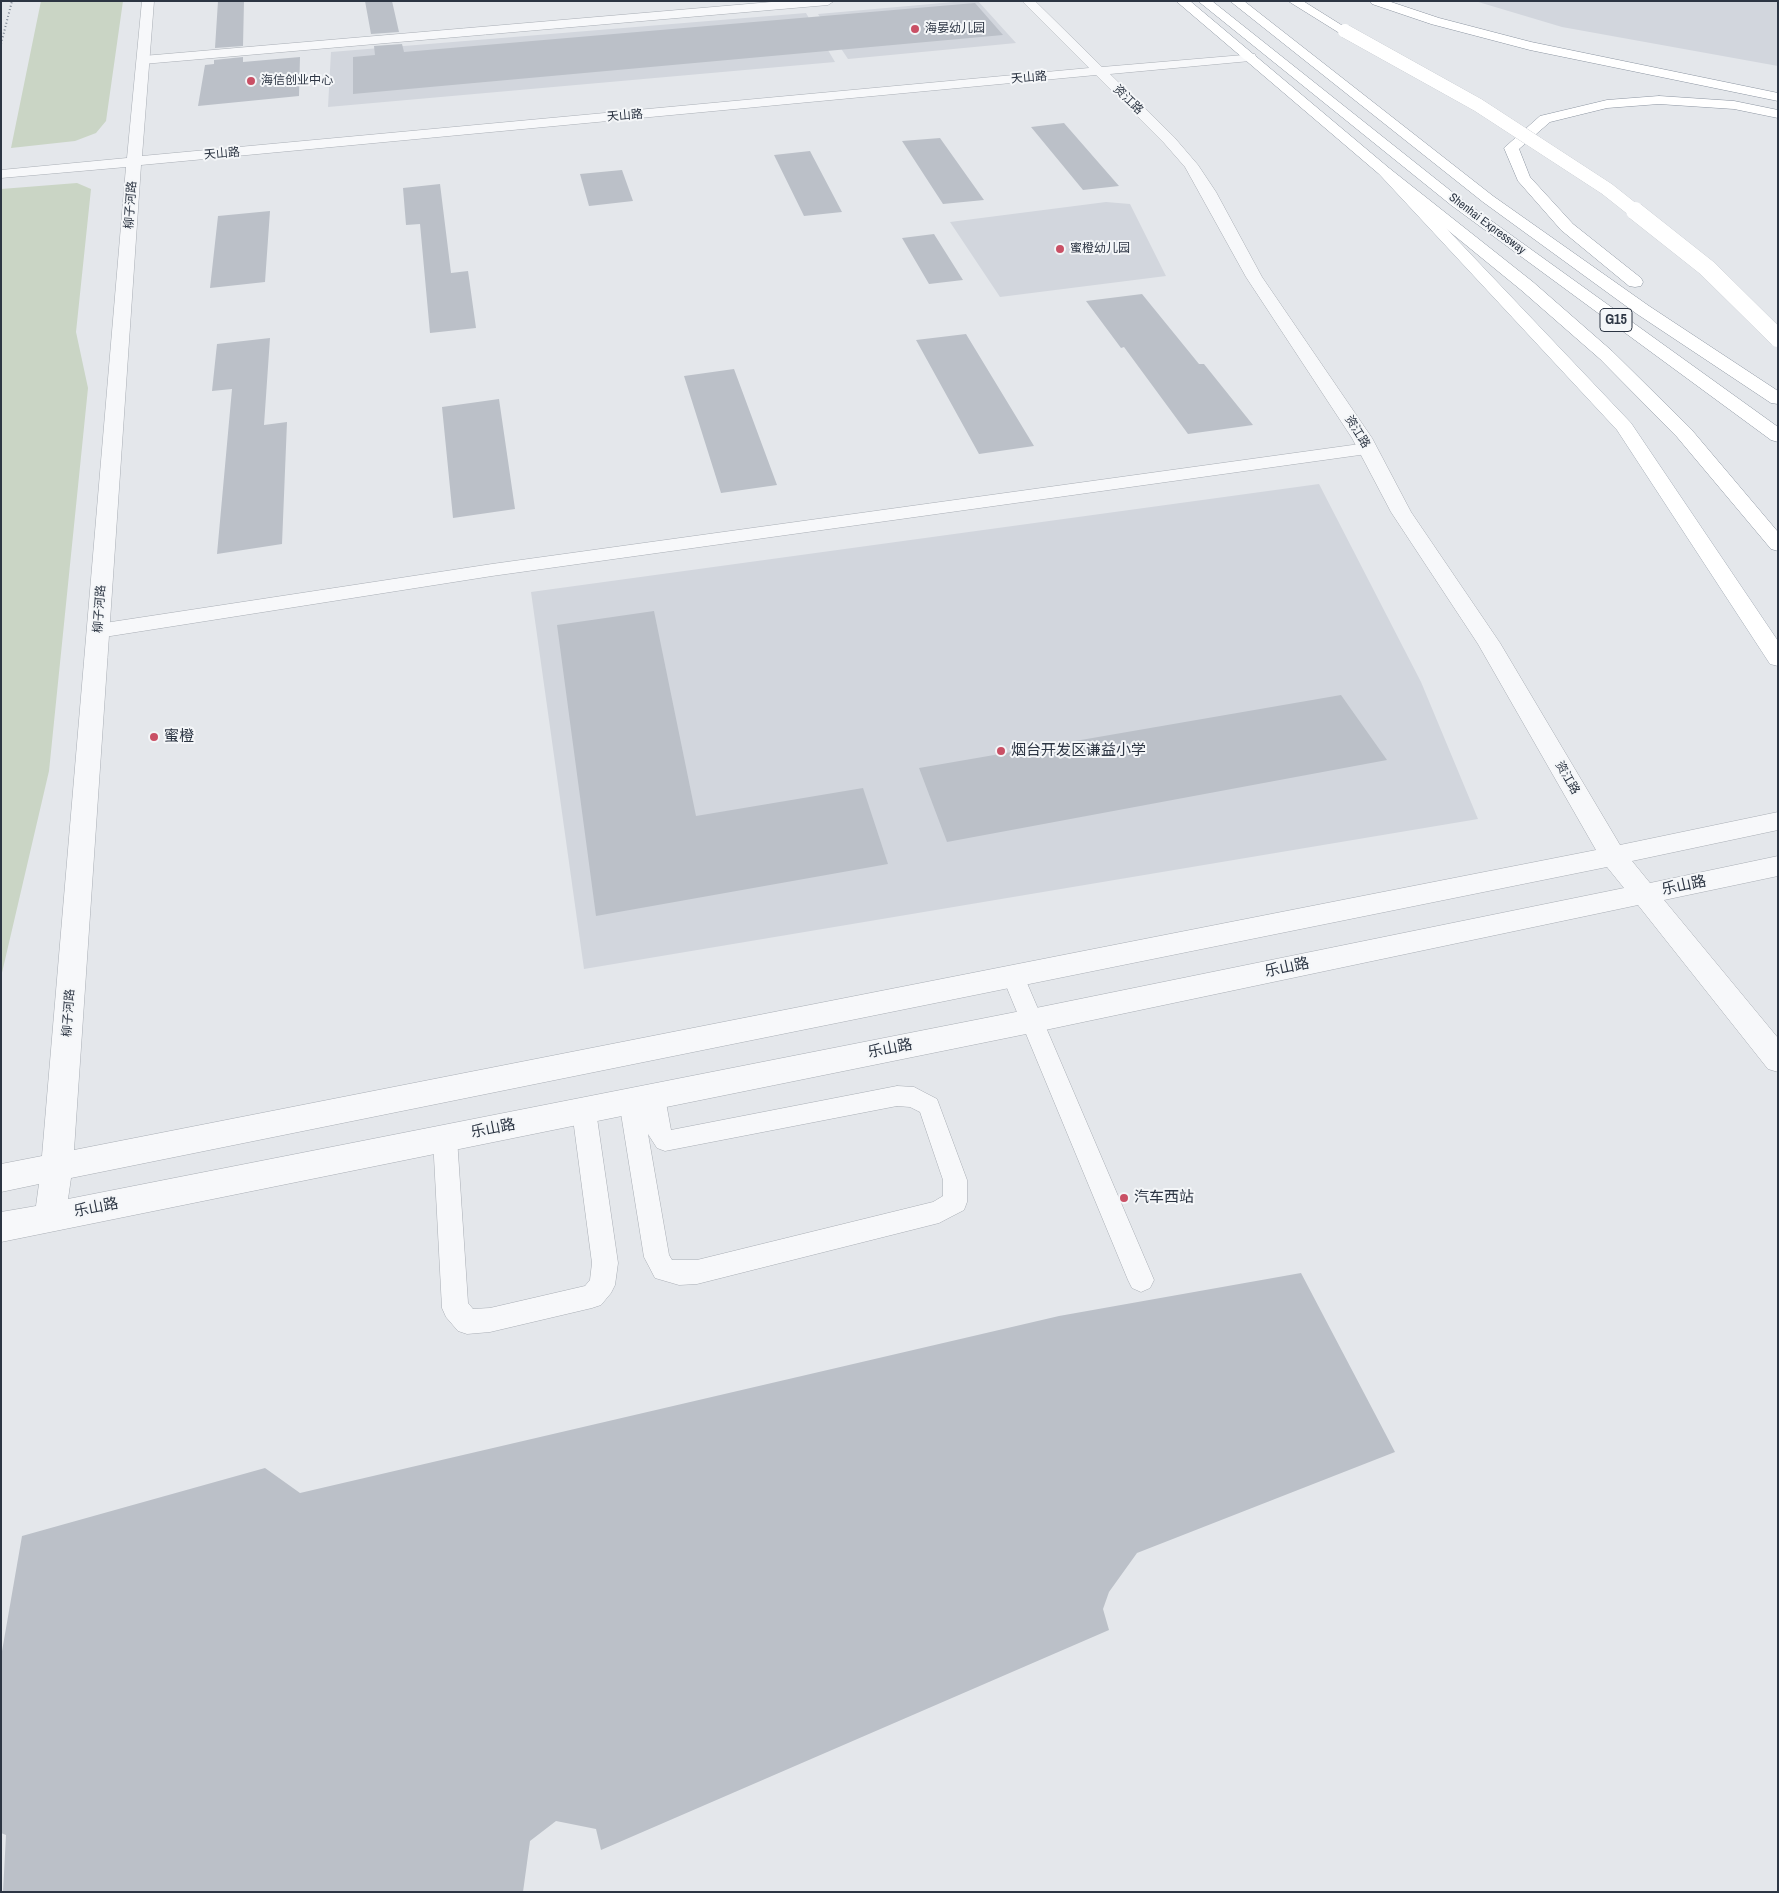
<!DOCTYPE html>
<html>
<head>
<meta charset="utf-8">
<style>
	body { margin:0 }
	#map { position:relative; width:1779px; height:1893px; overflow:hidden; background:#e4e7eb; font-family:"Archivo Narrow",sans-serif }
	canvas { display:block }
	.frame { position:absolute; inset:0; border:2px solid #2c3543; pointer-events:none }
</style>
</head>
<body>
<div id="map">
<canvas width="1779" height="1893"></canvas>
<div class="frame"></div>
</div>
<script>
const c = document.querySelector('canvas').getContext('2d');
c.lineJoin = 'round';
function fill(path, color) { c.fillStyle = color; c.fill(path, 'evenodd'); }
const toPath = rows => new Path2D(rows.map(r => 'M' + r).join(''));
function stroke(path, color, width, dash) { c.strokeStyle = color; c.lineWidth = width; c.lineCap = dash ? 'butt' : 'round'; c.setLineDash(dash || []); c.stroke(path); }
function drawText(font, color, halo, rows, align = 'center') {
  c.font = font + ' "Archivo Narrow","Noto Sans SC",sans-serif'; c.lineWidth = 4; c.setLineDash([]); c.textBaseline = 'middle'; c.strokeStyle = halo; c.fillStyle = color; for (const [text, x, y, turn = 0] of rows) {
    c.save(); c.translate(x, y); c.rotate((+turn || 0) * Math.PI / 180); c.textAlign = isNaN(turn) ? turn : align; if (halo) c.strokeText(text, 0, 0); c.fillText(text, 0, 0); c.restore();
  }
}
fill(toPath([
	[965,1,978,1,1016,43,848,59,818,14],
	[1475,1,1778,1,1778,66,1562,27],
	[806,13,835,62,328,107,331,52],
	[1106,202,1130,204,1166,276,1000,297,950,222],
	[1319,484,1421,682,1478,819,584,969,531,592]
]), '#d2d6dd');
fill(toPath([
	[41,1,123,1,106,121,96,133,75,141,11,148],
	[77,183,91,189,76,332,88,388,49,771,1,977,1,189]
]), '#cad5c5');
fill(toPath([
	[218,1,244,1,243,46,215,48],
	[365,1,392,1,399,32,371,34],
	[975,3,1003,35,353,94,353,57,375,55,374,46,402,44,404,52],
	[243,57,243,62,300,57,299,96,198,106,205,65,214,64,214,60],
	[1064,123,1119,186,1083,190,1031,127],
	[940,138,984,200,943,204,902,141],
	[810,151,842,212,804,216,774,155],
	[622,170,633,201,589,206,580,174],
	[440,184,451,273,468,271,476,328,430,333,420,224,406,225,403,188],
	[270,211,265,282,210,288,218,216],
	[934,234,963,280,929,284,902,238],
	[1142,294,1199,364,1204,364,1253,425,1188,434,1124,347,1121,348,1086,301],
	[966,334,1034,446,979,454,916,340],
	[270,338,264,425,287,422,282,544,217,554,232,389,212,391,217,344],
	[734,369,777,485,721,493,684,376],
	[499,399,515,509,453,518,442,407],
	[654,611,696,816,863,788,888,864,596,916,557,625],
	[1341,695,1387,760,947,842,919,768],
	[1301,1273,1395,1452,1137,1553,1109,1592,1103,1609,1109,1630,601,1850,596,1829,556,1821,530,1841,523,1892,3,1892,6,1835,1,1833,1,1657,22,1536,265,1468,300,1493,1059,1316]
]), '#bbc0c8');
const service = toPath([
	[1013,967,1021,970,1024,976,1154,1280,1150,1288,1141,1292,1132,1288,1128,1280,1002,976,1005,970,1013,967],
	[897,1086,914,1087,937,1099,967,1180,967,1202,964,1210,939,1223,697,1284,679,1285,655,1278,644,1257,619,1101,623,1094,631,1091,639,1094,642,1099,645,1090,653,1087,661,1090,665,1097,671,1130,897,1086],
	[897,1106,910,1107,920,1112,943,1180,943,1196,933,1202,697,1260,672,1260,669,1255,648,1134,657,1148,665,1151,897,1106],
	[584,1101,592,1104,596,1111,618,1263,615,1285,611,1293,601,1305,592,1308,490,1332,467,1334,458,1331,446,1317,442,1308,433,1138,437,1131,445,1128,453,1131,457,1138,468,1303,473,1309,490,1308,585,1286,590,1280,592,1263,572,1111,576,1104,584,1101]
]);
const minor = toPath([
	[783,1,834,1,828,5,143,64,137,60,143,56,783,1],
	[1367,443,1374,445,1377,449,1374,453,492,576,98,638,90,636,87,631,90,626,98,624,492,564,1367,443]
]);
const tertiary = toPath([
	[142,1,154,1,142,156,1089,68,1022,1,1035,1,1102,67,1255,54,1256,57,1255,60,1250,61,1110,74,1174,137,1198,165,1216,192,1262,277,1372,438,1411,512,1500,643,1620,845,1778,812,1778,830,1632,861,1650,883,1778,856,1778,876,1664,900,1778,1038,1778,1072,1768,1069,1638,905,1031,1033,1,1242,1,1212,36,1206,39,1184,1,1192,1,1164,42,1156,126,167,1,178,1,170,127,158,142,1],
	[1096,75,1164,143,1185,167,1246,277,1352,438,1391,512,1478,644,1596,850,74,1150,141,165,1096,75],
	[1607,867,1624,888,1031,1009,68,1199,71,1178,1607,867]
]);
const primary = toPath([
	[1385,168,1390,169,1631,423,1778,641,1778,666,1770,664,1617,430,1380,175,1378,172,1380,169,1385,168]
]);
const trunk = toPath([
	[1176,1,1190,1,1389,168,1533,282,1612,351,1691,429,1778,532,1778,551,1771,549,1677,437,1600,359,1521,290,1379,174,1176,1],
	[1288,1,1303,1,1351,31,1345,35,1341,34,1288,1],
	[1370,1,1388,1,1439,18,1531,42,1778,93,1778,101,1530,50,1431,24,1372,4,1370,1]
]);
const motorway = toPath([
	[1198,1,1212,1,1461,199,1778,427,1778,442,1771,440,1451,205,1198,1],
	[1230,1,1244,1,1493,196,1649,306,1778,391,1778,404,1771,403,1637,314,1483,202,1230,1],
	[1659,96,1734,101,1778,110,1778,118,1734,109,1659,104,1607,108,1550,122,1519,149,1530,177,1573,224,1641,278,1643,282,1641,286,1635,287,1629,286,1561,230,1518,181,1504,148,1540,116,1607,100,1659,96]
]);
stroke(service, '#a9aeb5', 1);
stroke(minor, '#a9aeb5', 1);
stroke(tertiary, '#a9aeb5', 1);
stroke(primary, '#a4acb6', 1);
stroke(trunk, '#8c95a1', 1);
stroke(motorway, '#8c95a1', 1);
fill(service, '#f7f8fa');
fill(minor, '#f7f8fa');
fill(tertiary, '#f7f8fa');
fill(primary, '#fff');
fill(trunk, '#fff');
fill(motorway, '#fff');
stroke(toPath([
	[1,44,12,1]
]), '#7e8794', 2, [1, 2.5]);
const trunkBridgeFar1 = toPath([
	[1345,31,1478,105,1607,189,1636,212]
]);
const trunkBridge = toPath([
	[1635,211,1707,268,1778,338]
]);
stroke(trunkBridgeFar1, '#8c95a1', 14, []);
stroke(trunkBridge, '#8c95a1', 18, []);
stroke(trunkBridgeFar1, '#fff', 14);
stroke(trunkBridge, '#fff', 18);
for (const [x, y, r, color] of [
	[915,29,5,"#c95065"],
	[251,81,5,"#c95065"],
	[1060,249,5,"#c95065"],
	[154,737,5,"#c95065"],
	[1001,751,5,"#c95065"],
	[1124,1198,5,"#c95065"]
]) { const dot = new Path2D(); dot.arc(x, y, r, 0, 2 * Math.PI); c.fillStyle = color; c.fill(dot); stroke(dot, '#f4f6f8', 2); }
drawText('12px', '#2c3543', '#f4f6f8', [
	["海晏幼儿园",925,29],
	["海信创业中心",261,81],
	["蜜橙幼儿园",1070,249]
], 'left');
drawText('12px', '#2c3543', '#f4f6f8', [
	["天山路",1029,78,-5],
	["资江路",1128,100,44],
	["天山路",625,116,-5],
	["天山路",222,154,-5],
	["柳子河路",131,205,-86],
	["Shenhai Expressway",1487,224,37],
	["资江路",1357,432,58],
	["柳子河路",100,609,-86],
	["资江路",1567,778,60],
	["柳子河路",69,1013,-86]
]);
for (const [x, y, w] of [
	[1616,320,32]
]) { const box = new Path2D(); box.roundRect(x - w / 2, y - 11.5, w, 23, 4); c.fillStyle = '#f4f6f8'; c.fill(box); stroke(box, '#2c3543', 1); }
drawText('bold 14px', '#2c3543', null, [
	["G15",1616,320]
]);
drawText('15px', '#2c3543', '#f4f6f8', [
	["蜜橙",164,737],
	["烟台开发区谦益小学",1011,751],
	["汽车西站",1134,1198]
], 'left');
drawText('15px', '#2c3543', '#f4f6f8', [
	["乐山路",1684,886,-12],
	["乐山路",1287,968,-12],
	["乐山路",890,1049,-11],
	["乐山路",493,1129,-11],
	["乐山路",96,1208,-11]
]);
</script>
</body>
</html>
